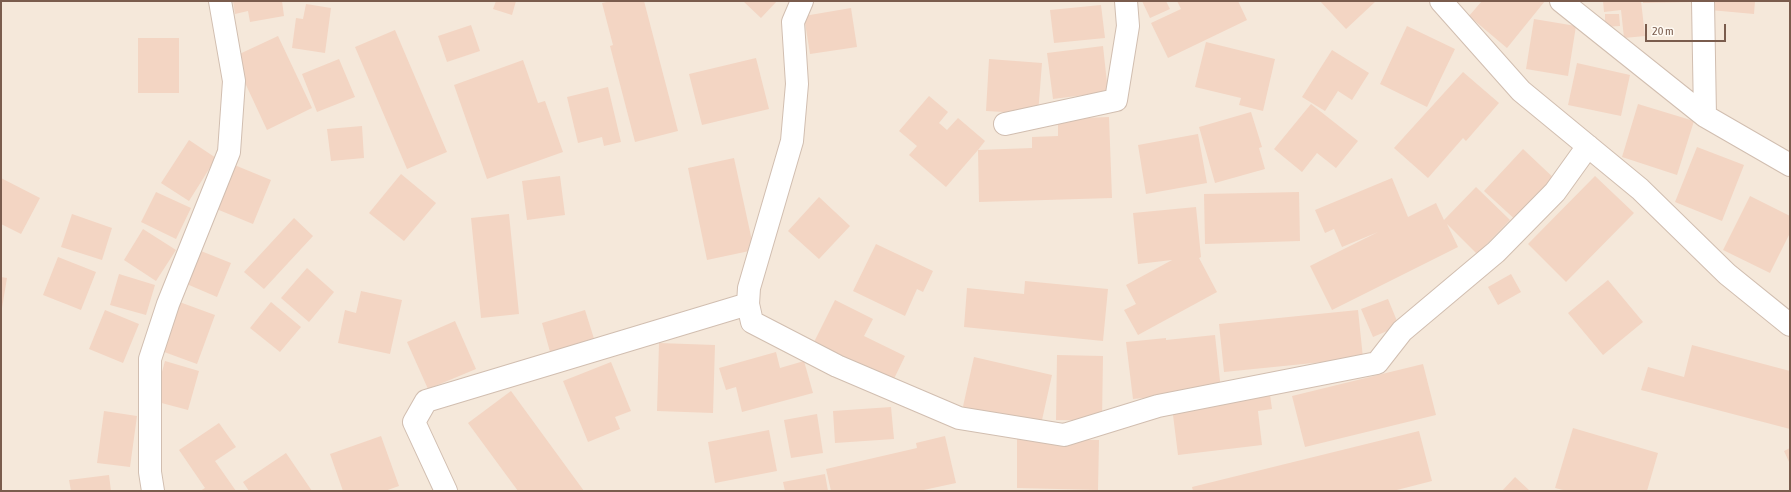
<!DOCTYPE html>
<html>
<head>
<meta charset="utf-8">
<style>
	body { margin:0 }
	#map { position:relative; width:1791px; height:492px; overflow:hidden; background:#fdf6ec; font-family:"Asap Condensed",sans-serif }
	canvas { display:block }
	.frame { position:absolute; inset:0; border:2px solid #7a5c4d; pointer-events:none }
	.scale { position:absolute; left:1645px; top:24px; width:81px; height:18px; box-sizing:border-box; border:2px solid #7a5c4d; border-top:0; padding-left:5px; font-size:12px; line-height:14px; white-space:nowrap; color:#7a5c4d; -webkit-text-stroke:3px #fffaf3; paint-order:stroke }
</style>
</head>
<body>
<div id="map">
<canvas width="1791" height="492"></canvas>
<div class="frame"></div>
<div class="scale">20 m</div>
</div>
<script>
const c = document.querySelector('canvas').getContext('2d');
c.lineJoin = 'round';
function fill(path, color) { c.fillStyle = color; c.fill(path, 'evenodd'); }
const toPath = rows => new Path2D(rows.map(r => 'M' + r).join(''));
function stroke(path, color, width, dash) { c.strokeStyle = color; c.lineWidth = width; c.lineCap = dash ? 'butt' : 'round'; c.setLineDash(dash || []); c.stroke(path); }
fill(toPath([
	[1,1,1790,1,1790,491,1,491]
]), '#f5e8da');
fill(toPath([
	[233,1,282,1,284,16,250,22,248,11,235,14],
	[496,1,516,1,512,15,493,9],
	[611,1,644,1,678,131,635,142,610,46,613,45,602,3],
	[743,1,777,1,761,18],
	[1142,1,1166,1,1170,9,1150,18],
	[1177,1,1238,1,1247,20,1168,58,1151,23,1181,9],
	[1320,1,1376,1,1346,29],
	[1482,1,1545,1,1507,48,1469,16],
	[1603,1,1641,1,1645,36,1624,38,1621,10,1604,12],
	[1643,1,1690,1,1690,2,1643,3],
	[1711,1,1755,1,1754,14,1710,10],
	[306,4,331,8,325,53,292,48,296,18,303,19],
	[1101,5,1105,38,1054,43,1050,10],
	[851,8,857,47,810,54,804,16],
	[1605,14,1619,14,1620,26,1605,27],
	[1534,19,1576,26,1568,76,1526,69],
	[471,25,480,51,447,62,438,36],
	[1407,26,1455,49,1427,107,1380,84],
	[395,30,447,152,407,169,355,47],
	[278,36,312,108,267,130,233,57],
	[138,38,179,38,179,93,138,93],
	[1206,42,1275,59,1263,111,1239,105,1241,98,1195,87],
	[1103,46,1108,92,1053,99,1047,53],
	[1332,50,1369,73,1352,100,1338,91,1325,111,1302,97],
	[756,58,769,109,702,125,689,74],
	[339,59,355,97,317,112,302,74],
	[989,59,1042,63,1038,114,986,111],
	[523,60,538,103,545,101,563,152,487,179,454,85],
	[1577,63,1630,75,1621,116,1568,105],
	[1463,72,1499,103,1466,141,1463,138,1428,178,1394,148],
	[608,87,621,142,604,146,602,137,578,143,567,97],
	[929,96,948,112,939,123,947,130,958,118,985,141,978,150,1032,148,1032,137,1058,136,1058,119,1109,117,1112,198,979,202,978,150,946,187,909,155,917,146,899,131],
	[1311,104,1358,141,1336,168,1317,153,1302,172,1274,149],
	[1638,104,1694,121,1677,175,1622,157],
	[1251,112,1262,147,1259,148,1265,169,1215,183,1199,127],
	[362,126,364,158,331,161,327,129],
	[1198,134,1207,183,1146,194,1138,145],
	[189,140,216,158,189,201,161,183],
	[1697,147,1744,165,1722,221,1675,202],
	[1523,149,1558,182,1519,223,1484,191],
	[734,158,754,250,707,260,688,168],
	[232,164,271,180,253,224,214,208],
	[401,174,436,203,404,241,369,213],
	[560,176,565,215,527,220,522,181],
	[1595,176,1634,213,1566,282,1528,244],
	[1,178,40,198,21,234,1,224],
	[1392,178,1408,217,1436,203,1444,220,1476,187,1510,220,1477,254,1447,224,1458,247,1332,310,1310,266,1378,232,1342,247,1334,229,1325,233,1315,210],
	[156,192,191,208,176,239,141,222],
	[1299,192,1300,241,1205,244,1204,194],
	[1750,196,1790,216,1790,233,1770,273,1723,250],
	[819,197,850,226,819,259,788,231],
	[1196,207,1201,257,1199,258,1217,292,1138,335,1124,310,1136,304,1126,285,1172,260,1138,264,1133,213],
	[72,214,112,228,102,260,61,247],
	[509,214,519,314,481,318,471,218],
	[294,218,313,236,264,289,244,272],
	[143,229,176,250,156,281,124,260],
	[876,244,933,271,923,292,917,289,905,316,853,291],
	[196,249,231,263,217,297,182,282],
	[58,257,96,272,81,310,43,295],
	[307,268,334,292,309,322,281,298],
	[119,274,155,285,146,315,110,305],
	[1511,274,1521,292,1498,305,1488,287],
	[1,277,7,278,2,308,1,308],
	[1608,280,1643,322,1603,355,1568,313],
	[1025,281,1108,289,1103,341,964,327,967,288,1024,294],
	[361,291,402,300,390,354,338,343,345,310,356,313],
	[1388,299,1399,326,1373,337,1361,309],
	[174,300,215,315,197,364,156,349],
	[835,300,873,319,864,336,905,356,891,385,812,346],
	[271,302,301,327,280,352,250,328],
	[105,310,139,324,123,363,89,349],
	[585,310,596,345,552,359,542,323],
	[1358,310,1363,358,1224,372,1219,324],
	[455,321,476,369,428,389,407,342],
	[1215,335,1221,390,1133,399,1126,342,1166,338,1166,340],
	[659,343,715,345,713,413,657,411],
	[1692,345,1790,371,1790,429,1641,390,1648,367,1684,377],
	[776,352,780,368,804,361,813,393,742,412,736,387,726,390,719,368],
	[1057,355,1103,356,1102,421,1056,420],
	[974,357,1052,375,1040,429,962,411],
	[165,361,199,371,188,410,154,401],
	[611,362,631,411,615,417,620,429,588,442,563,381],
	[1423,364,1436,415,1305,447,1292,396],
	[511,391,584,491,518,491,468,423],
	[1270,395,1272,409,1258,411,1262,445,1178,455,1172,407],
	[891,407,894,439,835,443,833,411],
	[104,411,137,416,130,467,97,463],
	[817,414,823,453,791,458,784,420],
	[219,423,236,447,215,461,236,491,200,491,205,488,179,450],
	[1573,428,1658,453,1647,491,1567,491,1555,488],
	[769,430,777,471,715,483,708,442],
	[1419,431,1432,481,1393,491,1193,491,1192,487],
	[381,436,399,486,385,491,343,491,330,454],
	[945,436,956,483,919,491,831,491,826,469,917,448,916,443],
	[1017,439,1099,440,1098,490,1017,488],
	[1790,448,1790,464,1784,451],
	[286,453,312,491,249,491,243,482],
	[825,474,828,491,785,491,783,482],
	[109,475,111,491,71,491,69,480],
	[1515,477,1530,491,1502,491]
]), '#f3d5c3');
const street = toPath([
	[1441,1,1521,91,1640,189,1727,274,1790,325],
	[1561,1,1705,116,1790,165],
	[1703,1,1705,116],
	[1005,124,1116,100,1128,26,1126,1],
	[748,304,752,322,837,366,959,418,1064,435,1158,406,1377,363,1402,331,1496,252,1555,192,1588,146],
	[153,491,150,472,150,359,168,304,229,152,234,81,220,1],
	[446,491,414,422,426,401,748,304,749,288,792,141,797,84,793,22,802,1]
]);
stroke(street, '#d1beb0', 24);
stroke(street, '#fff', 22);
</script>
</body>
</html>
